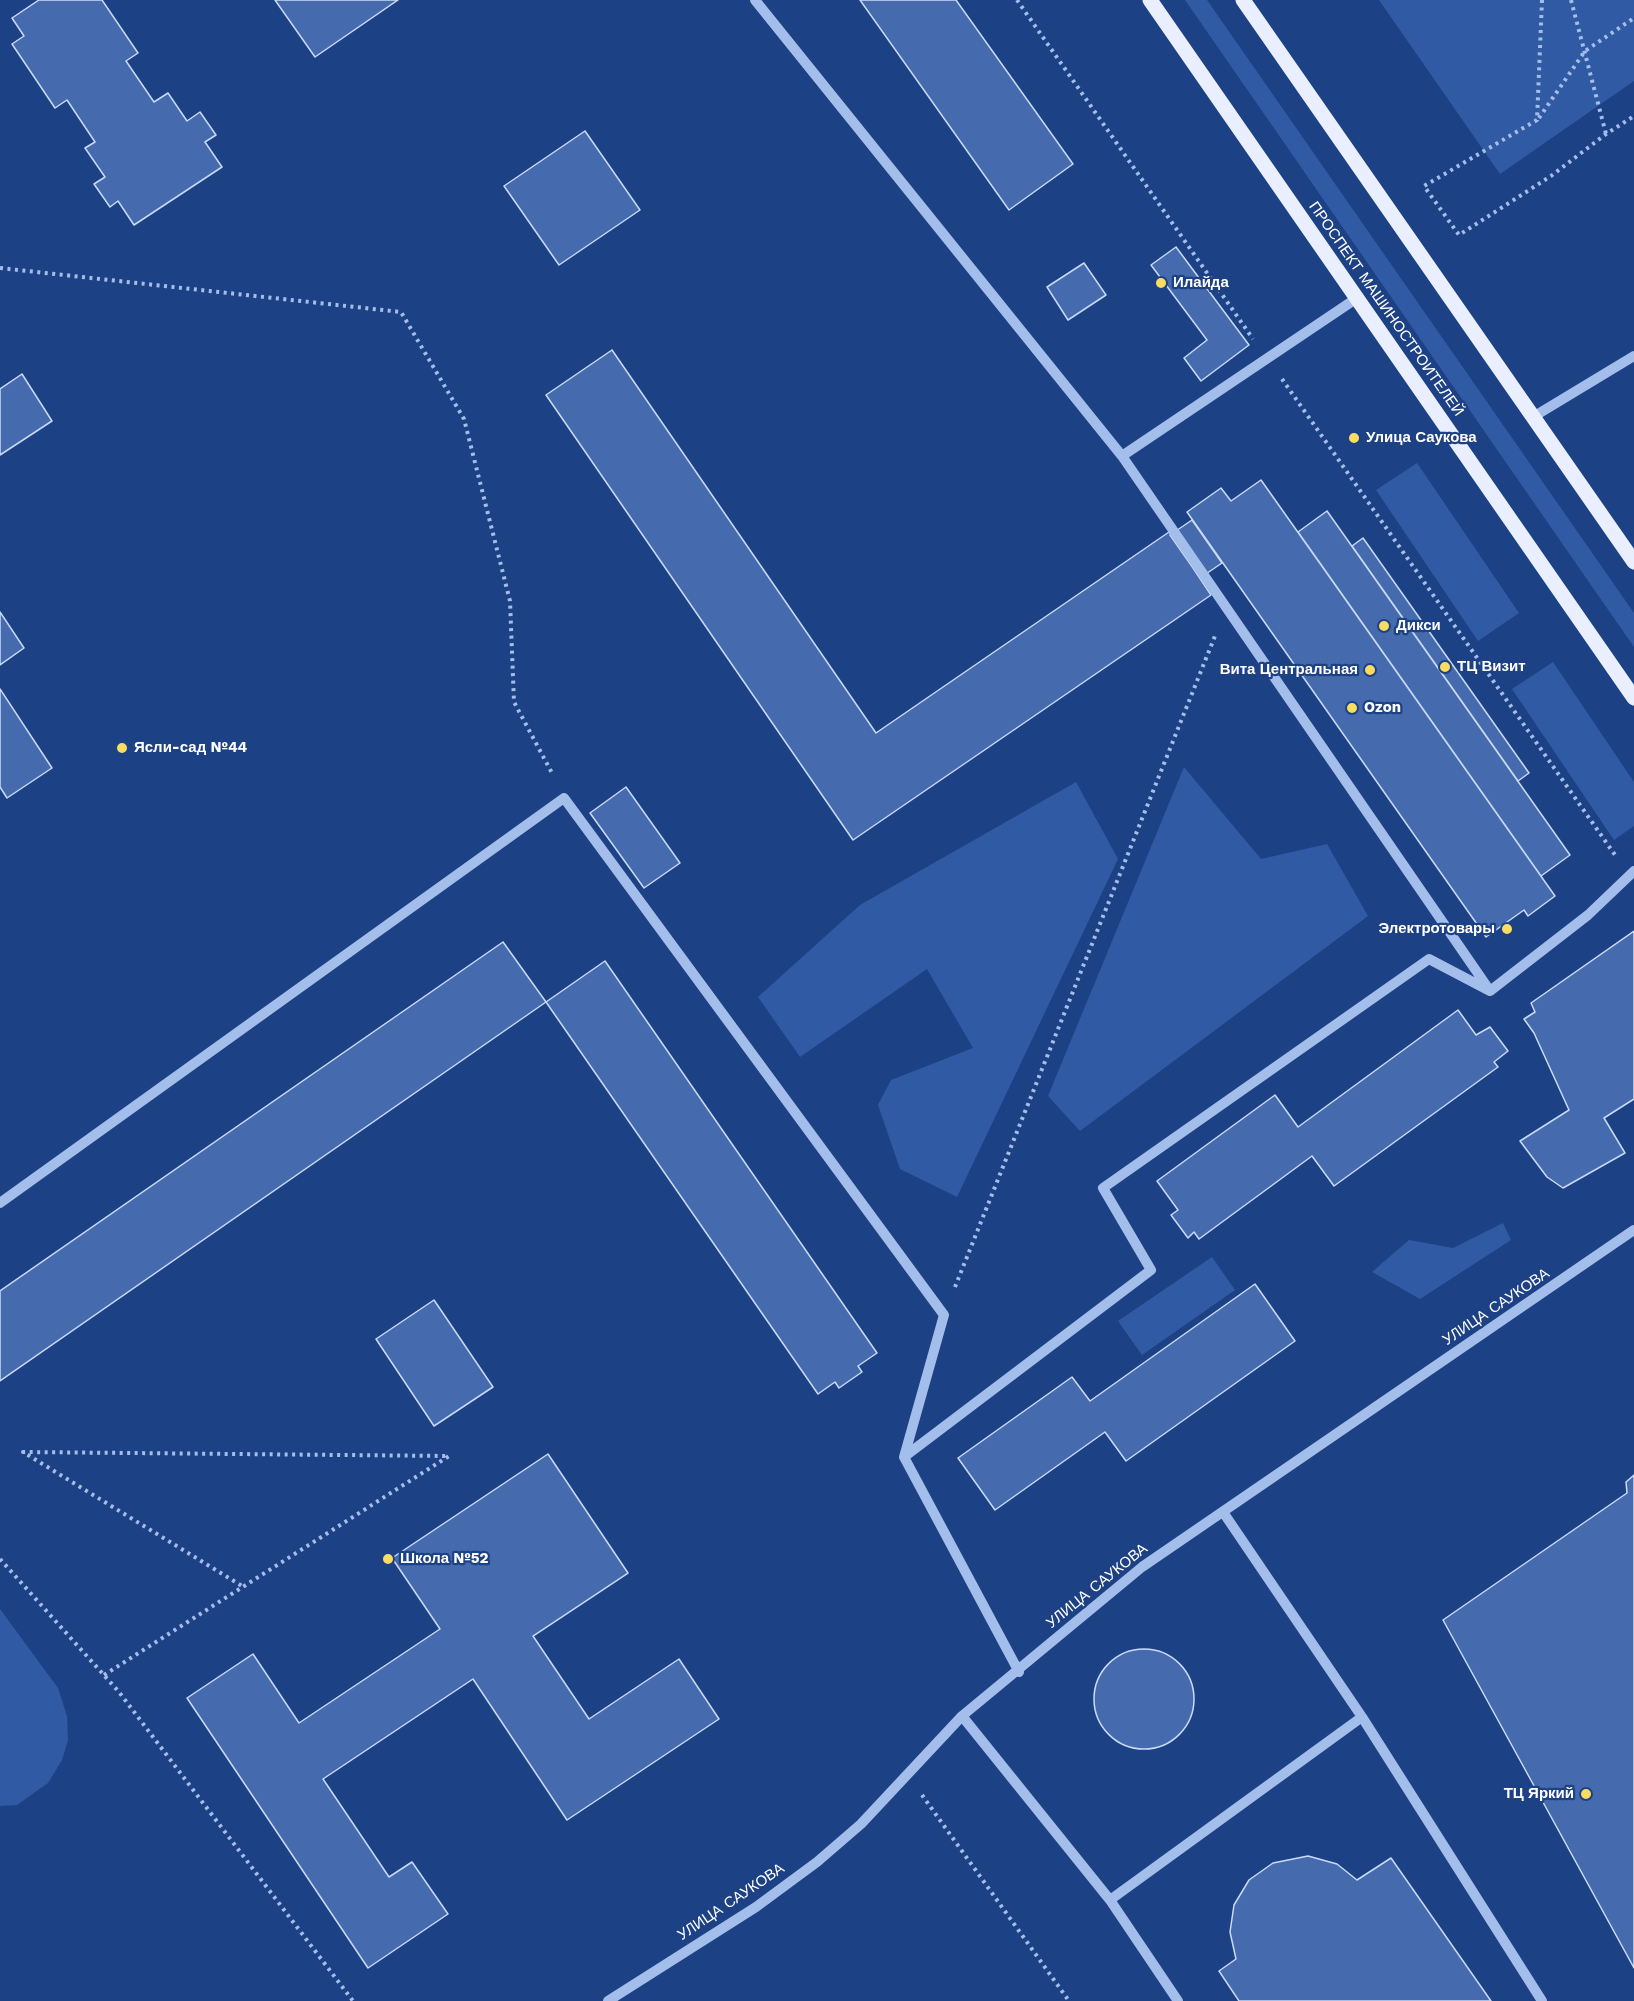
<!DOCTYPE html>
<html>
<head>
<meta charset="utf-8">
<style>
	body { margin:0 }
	canvas { display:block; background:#1d4185 }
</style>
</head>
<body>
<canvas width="1634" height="2001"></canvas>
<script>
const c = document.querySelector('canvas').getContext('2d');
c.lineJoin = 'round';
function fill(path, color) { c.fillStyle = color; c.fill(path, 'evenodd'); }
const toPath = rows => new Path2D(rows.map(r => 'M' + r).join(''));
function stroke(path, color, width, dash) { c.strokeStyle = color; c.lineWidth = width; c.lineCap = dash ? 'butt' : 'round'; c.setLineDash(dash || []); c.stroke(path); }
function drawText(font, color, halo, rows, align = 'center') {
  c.font = font + ' "Work Sans",sans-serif'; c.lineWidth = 4.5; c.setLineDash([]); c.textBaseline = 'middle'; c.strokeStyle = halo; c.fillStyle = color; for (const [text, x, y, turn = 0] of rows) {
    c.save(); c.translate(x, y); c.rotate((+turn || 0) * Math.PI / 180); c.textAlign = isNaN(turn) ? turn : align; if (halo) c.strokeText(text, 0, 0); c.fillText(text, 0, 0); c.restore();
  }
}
fill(toPath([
	[1185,0,1207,0,1634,613,1634,647],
	[1379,0,1634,0,1634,81,1500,174],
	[1417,463,1519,613,1478,641,1376,490],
	[1553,662,1634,782,1634,826,1614,840,1512,689],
	[1184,767,1261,859,1327,844,1368,916,1080,1131,1048,1096],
	[1076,782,1118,859,957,1197,900,1169,878,1105,891,1080,973,1048,927,969,800,1057,758,997,860,905],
	[1503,1223,1511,1240,1420,1299,1372,1272,1409,1240,1453,1248],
	[1212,1257,1235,1290,1142,1355,1118,1321],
	[0,1609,58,1688,67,1716,68,1740,62,1760,48,1783,17,1805,0,1806]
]), '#305aa3');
const building = toPath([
	[39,0,102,0,138,53,126,61,154,102,168,93,187,121,200,112,216,135,205,142,222,167,134,225,118,201,110,207,94,184,105,177,85,148,95,142,67,100,55,108,12,44,24,36,12,18,39,0],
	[275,0,398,0,315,57,275,0],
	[860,0,956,0,1073,164,1009,210,860,0],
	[585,131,640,210,559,265,504,186,585,131],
	[1176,247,1249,345,1201,381,1184,358,1207,340,1151,265,1176,247],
	[1084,263,1106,295,1068,320,1047,287,1084,263],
	[612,350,876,733,1169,532,1211,595,853,840,546,395,612,350],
	[22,374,52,421,0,455,0,389,22,374],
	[1261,480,1555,896,1528,916,1524,910,1486,937,1187,512,1221,488,1231,501,1261,480],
	[1327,511,1570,855,1541,876,1298,532,1327,511],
	[1192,520,1222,563,1200,578,1170,535,1192,520],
	[1363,538,1529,773,1518,781,1352,546,1363,538],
	[0,612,24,648,0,665,0,612],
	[0,689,52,768,7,798,0,787,0,689],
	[626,787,680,863,644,888,590,813,626,787],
	[1634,931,1634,1099,1604,1118,1625,1153,1563,1188,1547,1177,1520,1141,1569,1110,1534,1033,1524,1019,1535,1012,1531,1003,1634,931],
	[503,942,546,1002,0,1381,0,1291,503,942],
	[605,961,877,1353,858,1366,862,1372,839,1388,835,1382,818,1394,546,1002,605,961],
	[1458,1010,1476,1035,1490,1027,1508,1051,1494,1062,1498,1067,1334,1186,1312,1156,1199,1239,1194,1232,1188,1238,1171,1215,1178,1210,1157,1181,1275,1095,1298,1127,1458,1010],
	[1255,1284,1295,1341,1126,1461,1105,1432,995,1510,958,1458,1072,1377,1090,1401,1255,1284],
	[434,1300,493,1387,434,1426,376,1339,434,1300],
	[548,1454,628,1573,533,1636,589,1719,679,1659,719,1719,567,1820,473,1679,323,1779,389,1877,412,1862,448,1914,368,1968,187,1698,253,1654,299,1723,440,1629,392,1558,548,1454],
	[1634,1475,1634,1968,1443,1620,1627,1493,1626,1482,1634,1475],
	'1094 1699a50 50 0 1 1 100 0a50 50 0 1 1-100 0Z',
	[1308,1856,1337,1864,1357,1880,1391,1858,1491,2001,1239,2001,1219,1971,1236,1959,1230,1932,1234,1905,1249,1880,1273,1863,1308,1856]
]);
fill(building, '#456bae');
stroke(building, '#c9daf8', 1.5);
stroke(toPath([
	[1017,0,1253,339],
	[1542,0,1537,120,1424,186,1459,235,1551,176,1606,134,1634,116],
	[1571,0,1606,134],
	[1539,118,1585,51,1634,18],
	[0,268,401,312,464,419,510,601,514,702,553,775],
	[1282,379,1615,855],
	[955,1287,1215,636],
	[0,1559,119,1692,353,2001],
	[104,1675,449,1456,23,1452,242,1586],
	[922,1795,1069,2001]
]), '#a4beeb', 4, [3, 4.5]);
stroke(toPath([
	[755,0,1122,456,1357,298],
	[1533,417,1634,356],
	[1122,456,1488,988],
	[0,1203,564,798,944,1315,904,1457,1019,1672],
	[904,1457,1151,1270,1103,1188,1429,959,1490,991,1588,915,1634,871],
	[1223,1512,1362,1717],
	[962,1716,1110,1900,1362,1717,1542,2001],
	[1110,1900,1178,2001],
	[608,2001,756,1907,817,1862,861,1824,962,1716,1142,1567,1634,1230]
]), '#a4beeb', 10);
stroke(toPath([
	[1150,0,1634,698],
	[1243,0,1634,562]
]), '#e9effe', 15);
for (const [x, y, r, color] of [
	[1161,283,6,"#fadc63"],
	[1354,438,6,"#fadc63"],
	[1384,626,6,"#fadc63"],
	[1445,667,6,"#fadc63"],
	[1370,670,6,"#fadc63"],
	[1352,708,6,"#fadc63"],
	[122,748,6,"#fadc63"],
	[1507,929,6,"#fadc63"],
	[388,1559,6,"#fadc63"],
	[1586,1794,6,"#fadc63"]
]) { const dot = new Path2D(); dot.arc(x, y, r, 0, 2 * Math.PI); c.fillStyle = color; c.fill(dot); stroke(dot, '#1d4185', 2); }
drawText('bold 15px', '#fff', '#1d4185', [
	["Илайда",1173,283],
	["Улица Саукова",1366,438],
	["Дикси",1396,626],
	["ТЦ Визит",1457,667],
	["Вита Центральная",1358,670,"right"],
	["Ozon",1364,708],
	["Ясли-сад №44",134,748],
	["Электротовары",1495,929,"right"],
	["Школа №52",400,1559],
	["ТЦ Яркий",1574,1794,"right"]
], 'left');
drawText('15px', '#fff', '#1d4185', [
	["ПРОСПЕКТ МАШИНОСТРОИТЕЛЕЙ",1386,309,55],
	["УЛИЦА САУКОВА",1496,1307,-34],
	["УЛИЦА САУКОВА",1097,1586,-39],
	["УЛИЦА САУКОВА",731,1902,-34]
]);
</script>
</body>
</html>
